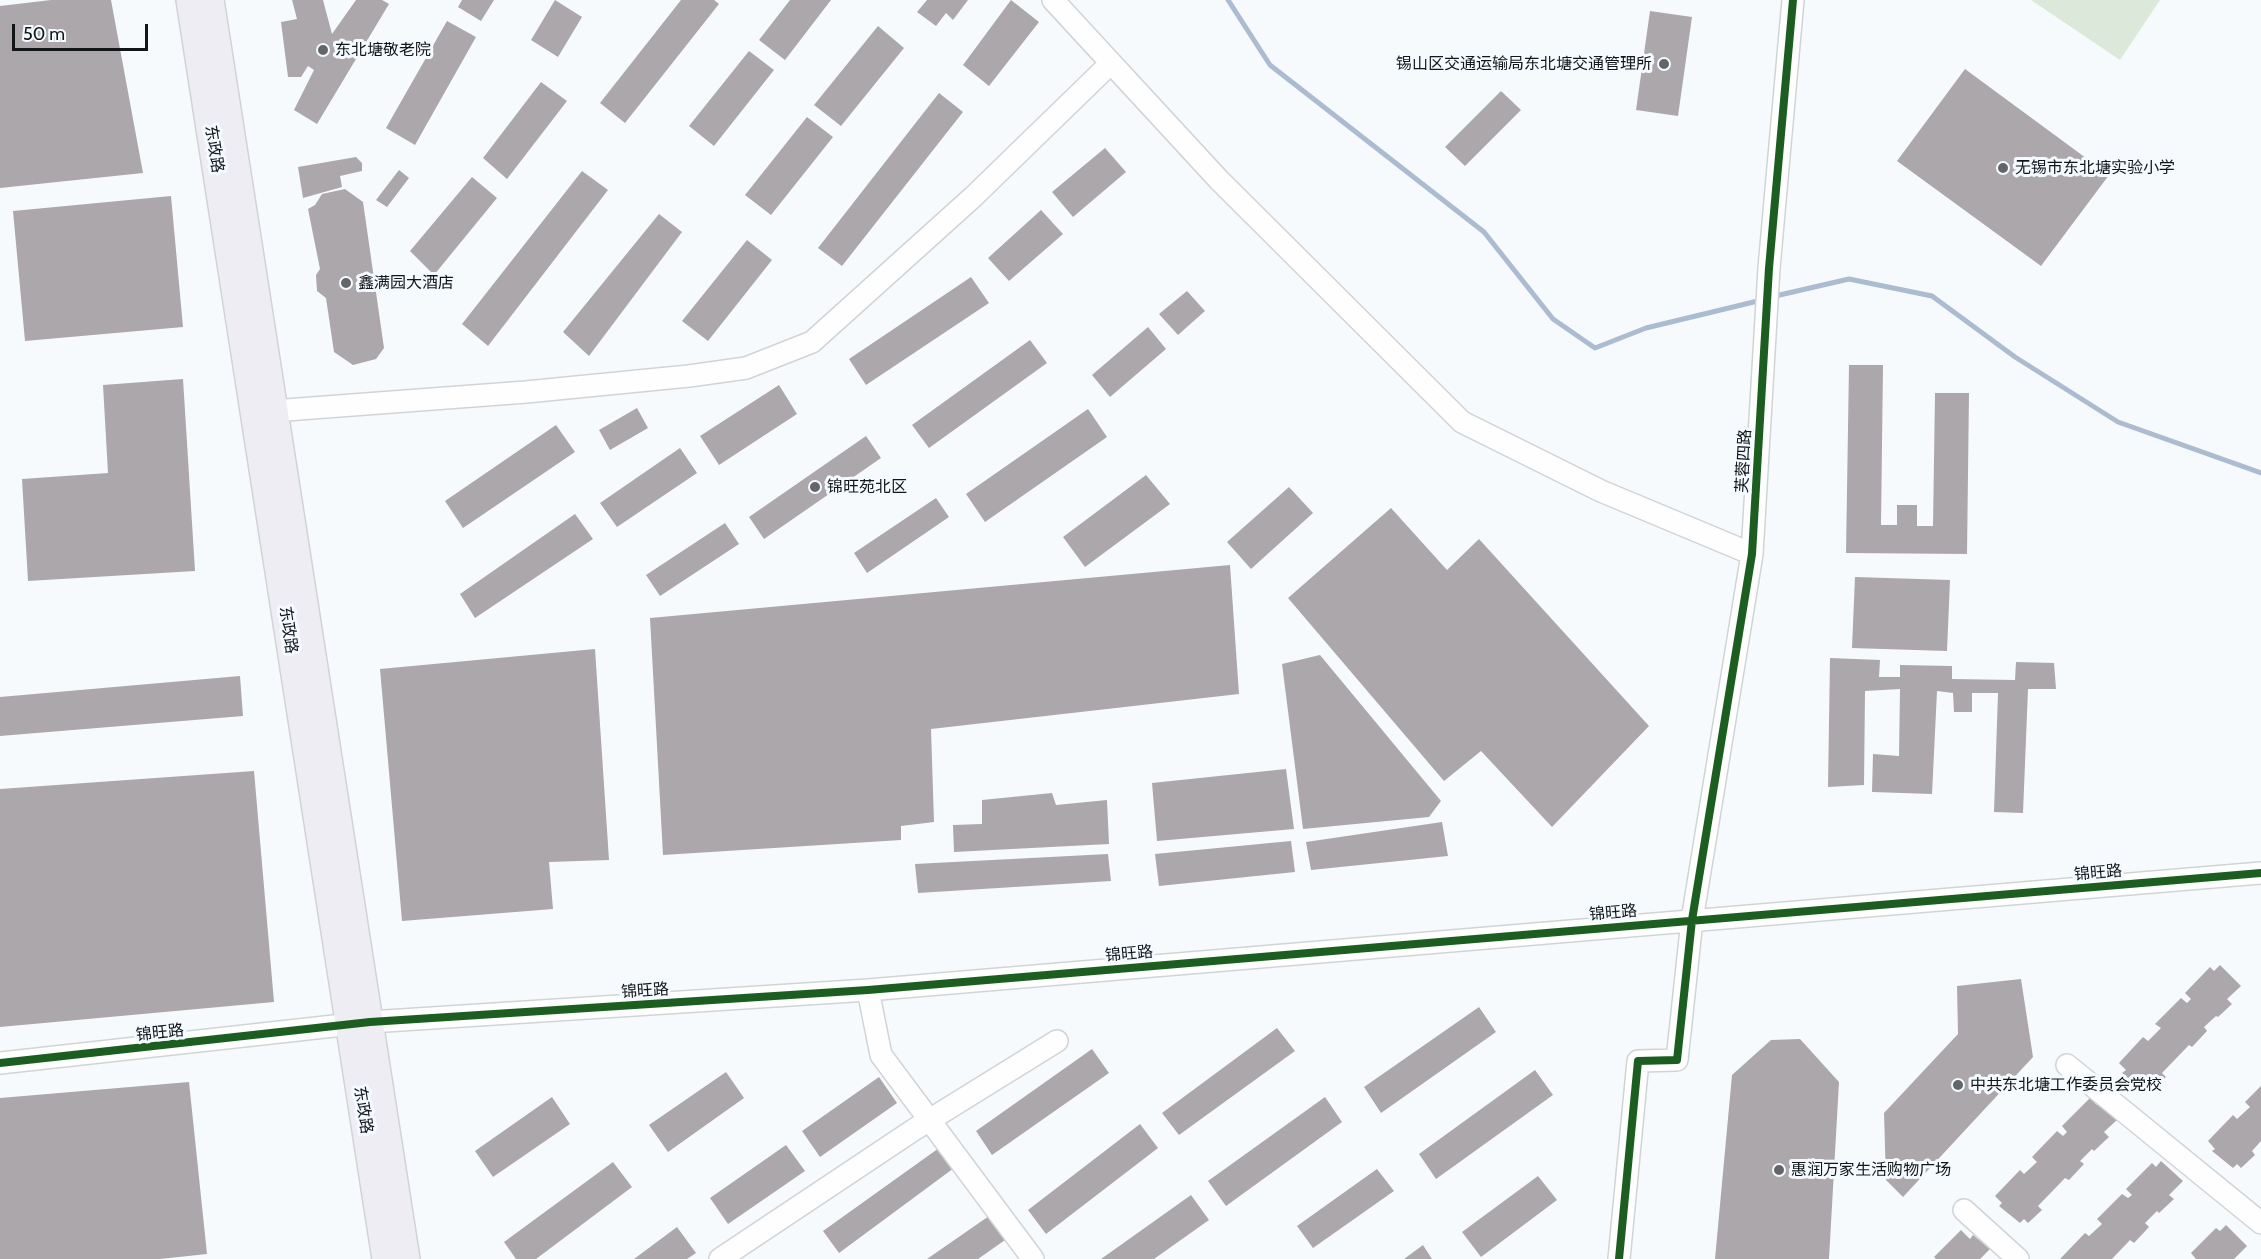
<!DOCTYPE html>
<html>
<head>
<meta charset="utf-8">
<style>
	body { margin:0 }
	#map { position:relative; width:2261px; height:1259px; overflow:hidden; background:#f7fafc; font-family:Cabin,sans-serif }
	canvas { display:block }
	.scale { position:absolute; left:12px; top:24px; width:136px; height:27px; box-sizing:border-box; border:3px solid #121618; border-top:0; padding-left:8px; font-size:18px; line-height:21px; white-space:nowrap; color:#121618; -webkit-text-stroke:4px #f4faff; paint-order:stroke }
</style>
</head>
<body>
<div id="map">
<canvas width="2261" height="1259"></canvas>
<div class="scale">50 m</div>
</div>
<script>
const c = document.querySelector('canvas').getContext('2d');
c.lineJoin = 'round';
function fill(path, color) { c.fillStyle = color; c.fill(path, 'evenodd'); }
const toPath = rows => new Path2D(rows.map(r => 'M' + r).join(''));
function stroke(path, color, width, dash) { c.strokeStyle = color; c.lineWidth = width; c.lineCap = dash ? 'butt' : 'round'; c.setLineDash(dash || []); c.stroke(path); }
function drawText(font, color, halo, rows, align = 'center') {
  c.font = font + ' Cabin,"Noto Sans SC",sans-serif'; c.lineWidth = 6; c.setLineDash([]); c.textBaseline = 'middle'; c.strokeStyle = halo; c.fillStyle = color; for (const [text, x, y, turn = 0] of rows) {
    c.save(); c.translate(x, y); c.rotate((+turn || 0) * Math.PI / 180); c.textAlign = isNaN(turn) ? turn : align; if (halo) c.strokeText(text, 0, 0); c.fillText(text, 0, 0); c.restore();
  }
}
fill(toPath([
	[2031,0,2160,0,2120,60]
]), '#dce8da');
stroke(toPath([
	[1228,0,1270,65,1484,232,1553,319,1595,348,1646,328,1762,300],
	[1771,297,1849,279,1932,296,2015,357,2118,422,2261,473]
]), '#abbcd0', 5);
fill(toPath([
	[51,0,111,0,143,173,0,188,0,6],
	[292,0,323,0,332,34,356,0,382,0,389,4,317,124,294,110,314,70,308,66,301,77,288,77,281,22,297,19],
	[462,0,494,0,481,21,458,7],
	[555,0,582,17,558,57,531,40],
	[681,0,714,0,719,4,625,123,600,103],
	[790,0,831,0,785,60,759,40],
	[927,0,968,0,953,20,946,13,936,26,917,12],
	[1011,0,1039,22,989,86,963,65],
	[1650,11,1692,17,1678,116,1636,110],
	[447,21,476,37,415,145,386,128],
	[878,26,904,48,841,126,814,105],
	[749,51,774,70,714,146,689,126],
	[1965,69,2109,175,2041,266,1897,161],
	[541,82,567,101,507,179,483,158],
	[1501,91,1521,110,1465,166,1445,147],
	[939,93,963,112,842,266,818,248],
	[807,117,833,137,771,215,745,195],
	[1105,148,1126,172,1073,217,1052,192],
	[356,157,362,163,362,171,340,176,342,187,303,198,298,167],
	[399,170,409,178,387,207,376,200],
	[582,171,608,190,488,346,462,324],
	[472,177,497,198,434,275,410,251],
	[345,189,363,202,384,348,376,359,353,365,334,352,326,298,317,291,316,275,320,269,308,209,315,205,322,194],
	[171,196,183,327,25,341,13,211],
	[1041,210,1063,234,1009,281,988,258],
	[659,214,682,232,589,356,563,332],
	[747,240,772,260,708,341,682,321],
	[971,277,989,303,866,385,849,359],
	[1187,291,1205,311,1178,335,1159,314],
	[1148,327,1166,349,1110,397,1092,375],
	[1030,340,1047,363,929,448,912,425],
	[1849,365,1883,365,1881,525,1897,525,1897,505,1917,505,1917,526,1933,526,1935,393,1969,393,1967,554,1846,553],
	[183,379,195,571,28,581,22,479,108,473,103,385],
	[779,385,797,414,719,465,700,436],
	[637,408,648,428,610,450,599,430],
	[1088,409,1107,437,985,522,966,494],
	[556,425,575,452,463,528,445,501],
	[866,436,881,458,764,539,749,517],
	[680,448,697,473,617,527,600,503],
	[1146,475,1170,504,1085,567,1063,537],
	[1289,487,1313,513,1251,569,1227,542],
	[936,498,949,517,867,573,854,553],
	[1391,508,1447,570,1479,539,1649,726,1552,827,1481,751,1444,781,1288,598],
	[575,514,593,539,475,618,460,594],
	[725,523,739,544,660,596,646,575],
	[1230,565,1239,694,931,729,934,822,901,826,901,840,663,855,650,618],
	[1855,577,1950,580,1947,651,1852,648],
	[595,649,609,860,549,862,553,909,402,921,380,669],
	[1320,655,1441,801,1429,817,1303,829,1282,664],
	[1830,658,1880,660,1879,677,1900,677,1900,665,1952,666,1952,679,2015,680,2016,662,2054,663,2056,689,2028,689,2023,813,1994,812,1998,693,1972,693,1972,712,1954,712,1953,693,1937,691,1932,794,1872,792,1873,754,1899,756,1900,689,1865,691,1864,785,1828,787],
	[240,676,243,716,0,736,0,697],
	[1286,769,1294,829,1157,841,1152,783],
	[254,771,274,1002,0,1027,0,789],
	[1052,793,1056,805,1107,800,1109,844,954,852,953,825,982,824,982,800],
	[1442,822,1448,856,1311,870,1306,842],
	[1291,841,1295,872,1159,886,1155,854],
	[1108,854,1111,881,918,893,915,864],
	[2220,965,2241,986,2227,999,2232,1004,2218,1017,2216,1016,2204,1027,2207,1031,2192,1047,2189,1045,2162,1073,2166,1077,2152,1090,2148,1086,2143,1090,2122,1073,2126,1070,2119,1063,2143,1037,2148,1041,2161,1028,2155,1024,2181,998,2187,1003,2191,999,2185,993,2210,967,2214,971],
	[2021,979,2033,1057,1903,1197,1886,1180,1884,1113,1958,1034,1957,986],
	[1479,1007,1496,1032,1381,1113,1364,1087],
	[1277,1028,1295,1051,1179,1135,1162,1113],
	[1800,1039,1839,1082,1829,1259,1715,1259,1732,1075,1771,1040],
	[1092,1049,1109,1073,992,1155,976,1131],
	[1535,1070,1553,1095,1436,1179,1419,1154],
	[726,1072,744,1098,668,1152,649,1125],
	[879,1077,897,1103,820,1157,802,1131],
	[189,1082,207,1254,160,1259,0,1259,0,1098],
	[2261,1086,2261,1141,2252,1151,2255,1155,2241,1168,2237,1164,2233,1168,2212,1151,2215,1149,2208,1141,2233,1115,2237,1119,2250,1107,2245,1102],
	[552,1097,570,1124,493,1177,475,1151],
	[1325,1097,1342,1122,1226,1206,1208,1181],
	[2090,1098,2097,1105,2100,1101,2118,1119,2104,1132,2109,1137,2094,1151,2092,1149,2080,1161,2084,1164,2069,1180,2065,1178,2038,1206,2042,1210,2028,1223,2024,1219,2020,1223,1999,1206,2002,1203,1995,1196,2020,1170,2024,1174,2037,1162,2032,1157,2057,1131,2063,1136,2067,1132,2062,1126],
	[1140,1124,1158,1148,1046,1234,1028,1210],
	[786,1145,805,1171,728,1224,710,1198],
	[939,1148,954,1168,839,1253,823,1231],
	[2161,1161,2183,1181,2169,1195,2174,1199,2159,1213,2157,1211,2145,1223,2149,1227,2134,1243,2130,1240,2112,1259,2060,1259,2085,1233,2089,1236,2102,1224,2097,1219,2122,1194,2128,1198,2132,1195,2126,1189,2152,1163,2156,1167],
	[613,1162,632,1187,536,1259,516,1259,504,1242],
	[1377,1169,1394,1191,1313,1248,1297,1226],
	[1538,1176,1557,1200,1481,1257,1462,1232],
	[1191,1195,1209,1220,1154,1259,1101,1259],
	[989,1216,1005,1240,978,1259,927,1259],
	[2226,1225,2247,1246,2234,1259,2196,1259,2191,1253,2216,1228,2220,1231],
	[677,1227,696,1253,687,1259,634,1259],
	[1961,1230,1970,1239,1973,1235,1990,1249,1980,1259,1936,1259,1934,1257],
	[1423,1245,1432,1259,1404,1259]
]), '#aca7ab');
const minor = toPath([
	[1053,0,1219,180,1462,422,1601,491,1752,554],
	[259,412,526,392,689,376,746,368,812,342,973,197,1111,63],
	[868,990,881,1055,1033,1259],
	[0,1063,370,1022,868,990,2261,873],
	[2067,1065,2261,1223],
	[1964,1210,2018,1259],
	[720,1259,915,1129,1057,1041],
	[1619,1259,1638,1061,1677,1060,1692,920,1752,554,1769,268,1793,0]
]);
const major = toPath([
	[190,0,386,1259],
	[210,0,406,1259]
]);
stroke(minor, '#d1d4d6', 24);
stroke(major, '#d1d3d5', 30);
stroke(minor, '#fefeff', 21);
stroke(major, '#eeedf3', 27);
stroke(toPath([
	[0,1063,370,1022,868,990,2261,873],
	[1619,1259,1638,1061,1677,1060,1692,920,1752,554,1769,268,1793,0]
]), '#1b5e20', 8);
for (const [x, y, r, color] of [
	[323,50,6,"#626668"],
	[1664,64,6,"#626668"],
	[2003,168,6,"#626668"],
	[346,283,6,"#626668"],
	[815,487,6,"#626668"],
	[1958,1085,6,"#626668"],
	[1779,1170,6,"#626668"]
]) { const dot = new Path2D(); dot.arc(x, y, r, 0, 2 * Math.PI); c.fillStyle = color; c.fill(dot); stroke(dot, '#f4faff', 2); }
drawText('16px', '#121618', '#f4faff', [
	["东北塘敬老院",335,50],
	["锡山区交通运输局东北塘交通管理所",1652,64,"right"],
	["无锡市东北塘实验小学",2015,168],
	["鑫满园大酒店",358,283],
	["锦旺苑北区",827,487],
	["中共东北塘工作委员会党校",1970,1085],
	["惠润万家生活购物广场",1791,1170]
], 'left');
drawText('16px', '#121618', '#f4faff', [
	["东政路",214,149,81],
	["芙蓉四路",1744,461,-87],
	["东政路",288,630,82],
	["锦旺路",2098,873,-5],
	["锦旺路",1613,913,-5],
	["锦旺路",1129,954,-5],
	["锦旺路",645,991,-4],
	["锦旺路",160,1033,-6],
	["东政路",363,1110,81]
]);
</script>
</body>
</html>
